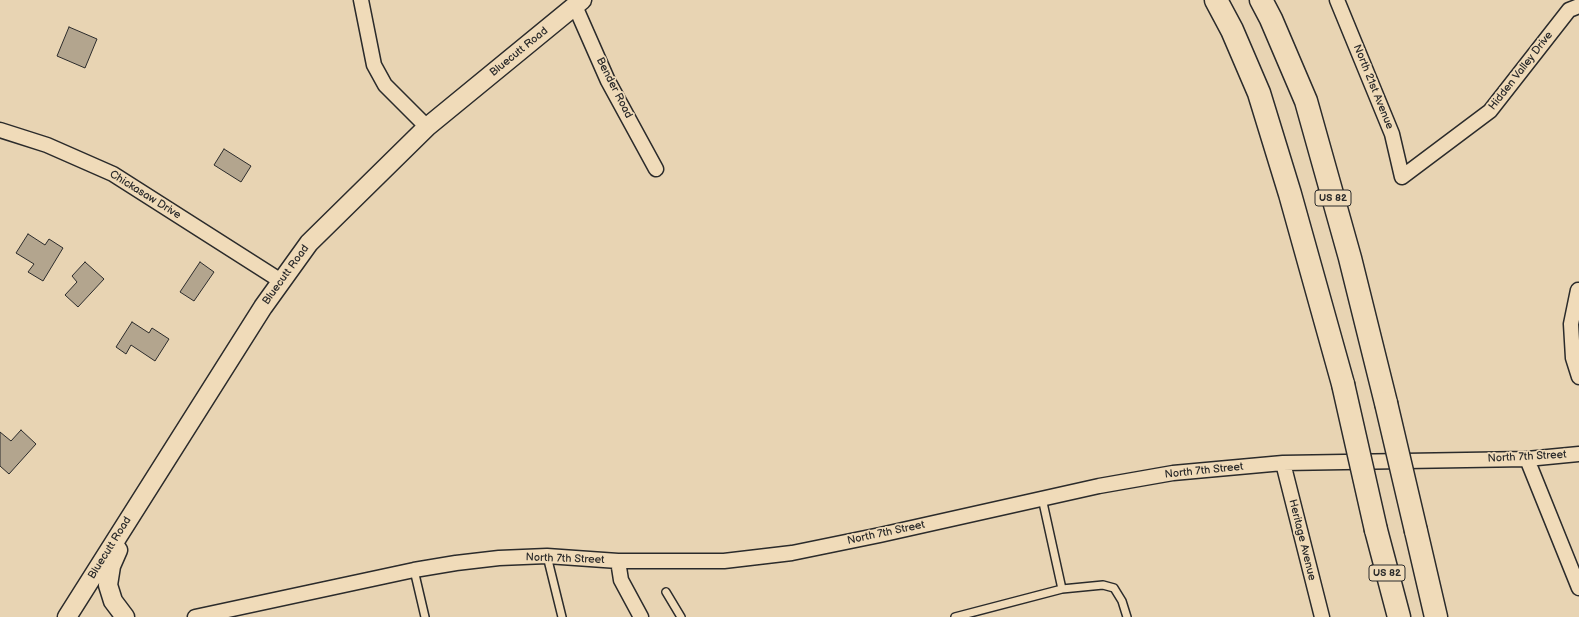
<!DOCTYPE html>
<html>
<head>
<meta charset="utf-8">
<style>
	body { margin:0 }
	canvas { display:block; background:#e8d4b3 }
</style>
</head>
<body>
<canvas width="1579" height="617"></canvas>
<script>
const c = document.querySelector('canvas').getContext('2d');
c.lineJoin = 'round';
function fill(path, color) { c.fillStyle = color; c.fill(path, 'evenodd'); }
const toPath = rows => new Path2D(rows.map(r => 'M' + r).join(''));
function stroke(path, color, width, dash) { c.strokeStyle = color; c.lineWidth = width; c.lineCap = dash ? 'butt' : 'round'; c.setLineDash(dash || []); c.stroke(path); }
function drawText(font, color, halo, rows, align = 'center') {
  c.font = font + ' "Balsamiq Sans",sans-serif'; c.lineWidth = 3.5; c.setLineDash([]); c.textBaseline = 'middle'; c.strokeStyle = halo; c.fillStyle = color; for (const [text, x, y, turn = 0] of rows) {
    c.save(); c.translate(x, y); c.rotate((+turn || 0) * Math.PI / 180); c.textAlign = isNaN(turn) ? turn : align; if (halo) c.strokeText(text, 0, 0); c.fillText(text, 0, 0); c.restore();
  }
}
const building = toPath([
	[69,27,97,39,85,68,57,56,69,27],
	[224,149,251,166,241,182,214,165,224,149],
	[28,234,45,245,49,239,63,248,43,281,28,272,34,264,16,253,28,234],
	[85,262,104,279,78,307,65,295,77,282,72,276,85,262],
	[200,262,214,272,194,301,180,292,200,262],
	[132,322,149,333,152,328,169,339,155,361,131,345,126,354,116,347,132,322],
	[21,430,36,444,9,474,0,466,0,432,11,441,21,430]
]);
fill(building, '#b3a58e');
stroke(building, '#2b2b2b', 1);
const service = toPath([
	[1042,498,1062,589],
	[547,556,562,617],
	[414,570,425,617],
	[666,592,681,617],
	[955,617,1062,589,1103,585,1114,588,1122,601,1127,617]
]);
const minor = toPath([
	[361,0,374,65,385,85,427,127],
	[1337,0,1392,134,1402,177,1490,111,1569,10,1579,6],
	[575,6,608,81,656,169],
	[0,130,47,145,113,174,281,281],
	[1578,290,1571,324,1573,358,1579,377],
	[1527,459,1579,588],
	[1283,463,1322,617],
	[618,561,621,580,641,617],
	[195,617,414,570,456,563,499,558,547,556,618,561,724,561,792,553,880,535,1099,486,1173,473,1283,463,1527,459,1579,454]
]);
const tertiary = toPath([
	[118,550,111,566,108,585,113,601,125,617],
	[67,617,263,307,309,243,427,127,582,0]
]);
const motorway = toPath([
	[1216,0,1232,30,1259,93,1290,194,1343,384],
	[1261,0,1271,19,1306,101,1350,258,1386,403],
	[1376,530,1399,617],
	[1416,531,1436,617]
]);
stroke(service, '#2b2b2b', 10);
stroke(minor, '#2b2b2b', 17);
stroke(tertiary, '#2b2b2b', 21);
stroke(motorway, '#2b2b2b', 25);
stroke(service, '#f0dbb9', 7);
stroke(minor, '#f0dbb9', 14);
stroke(tertiary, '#f0dbb9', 18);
stroke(motorway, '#f0dbb9', 22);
const motorwayBridge = toPath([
	[1343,384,1376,530],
	[1386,403,1416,531]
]);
stroke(motorwayBridge, '#2b2b2b', 25, []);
stroke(motorwayBridge, '#f0dbb9', 22);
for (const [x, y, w] of [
	[1333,198,36],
	[1387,573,36]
]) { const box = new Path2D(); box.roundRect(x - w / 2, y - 8, w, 16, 3); c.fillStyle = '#f0dbb9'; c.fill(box); stroke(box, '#2b2b2b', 1); }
drawText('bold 10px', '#2b2b2b', null, [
	["US 82",1333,198],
	["US 82",1387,573]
]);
drawText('11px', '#2b2b2b', '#f0dbb9', [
	["Bluecutt Road",519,52,-39],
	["Hidden Valley Drive",1521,71,-52],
	["North 21st Avenue",1373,87,68],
	["Bender Road",614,88,63],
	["Chickasaw Drive",145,195,32],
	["Bluecutt Road",286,275,-54],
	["North 7th Street",1527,457,-3],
	["North 7th Street",1204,471,-6],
	["North 7th Street",886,533,-12],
	["Heritage Avenue",1302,540,76],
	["Bluecutt Road",110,548,-58],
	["North 7th Street",565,559,2]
]);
</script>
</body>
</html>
